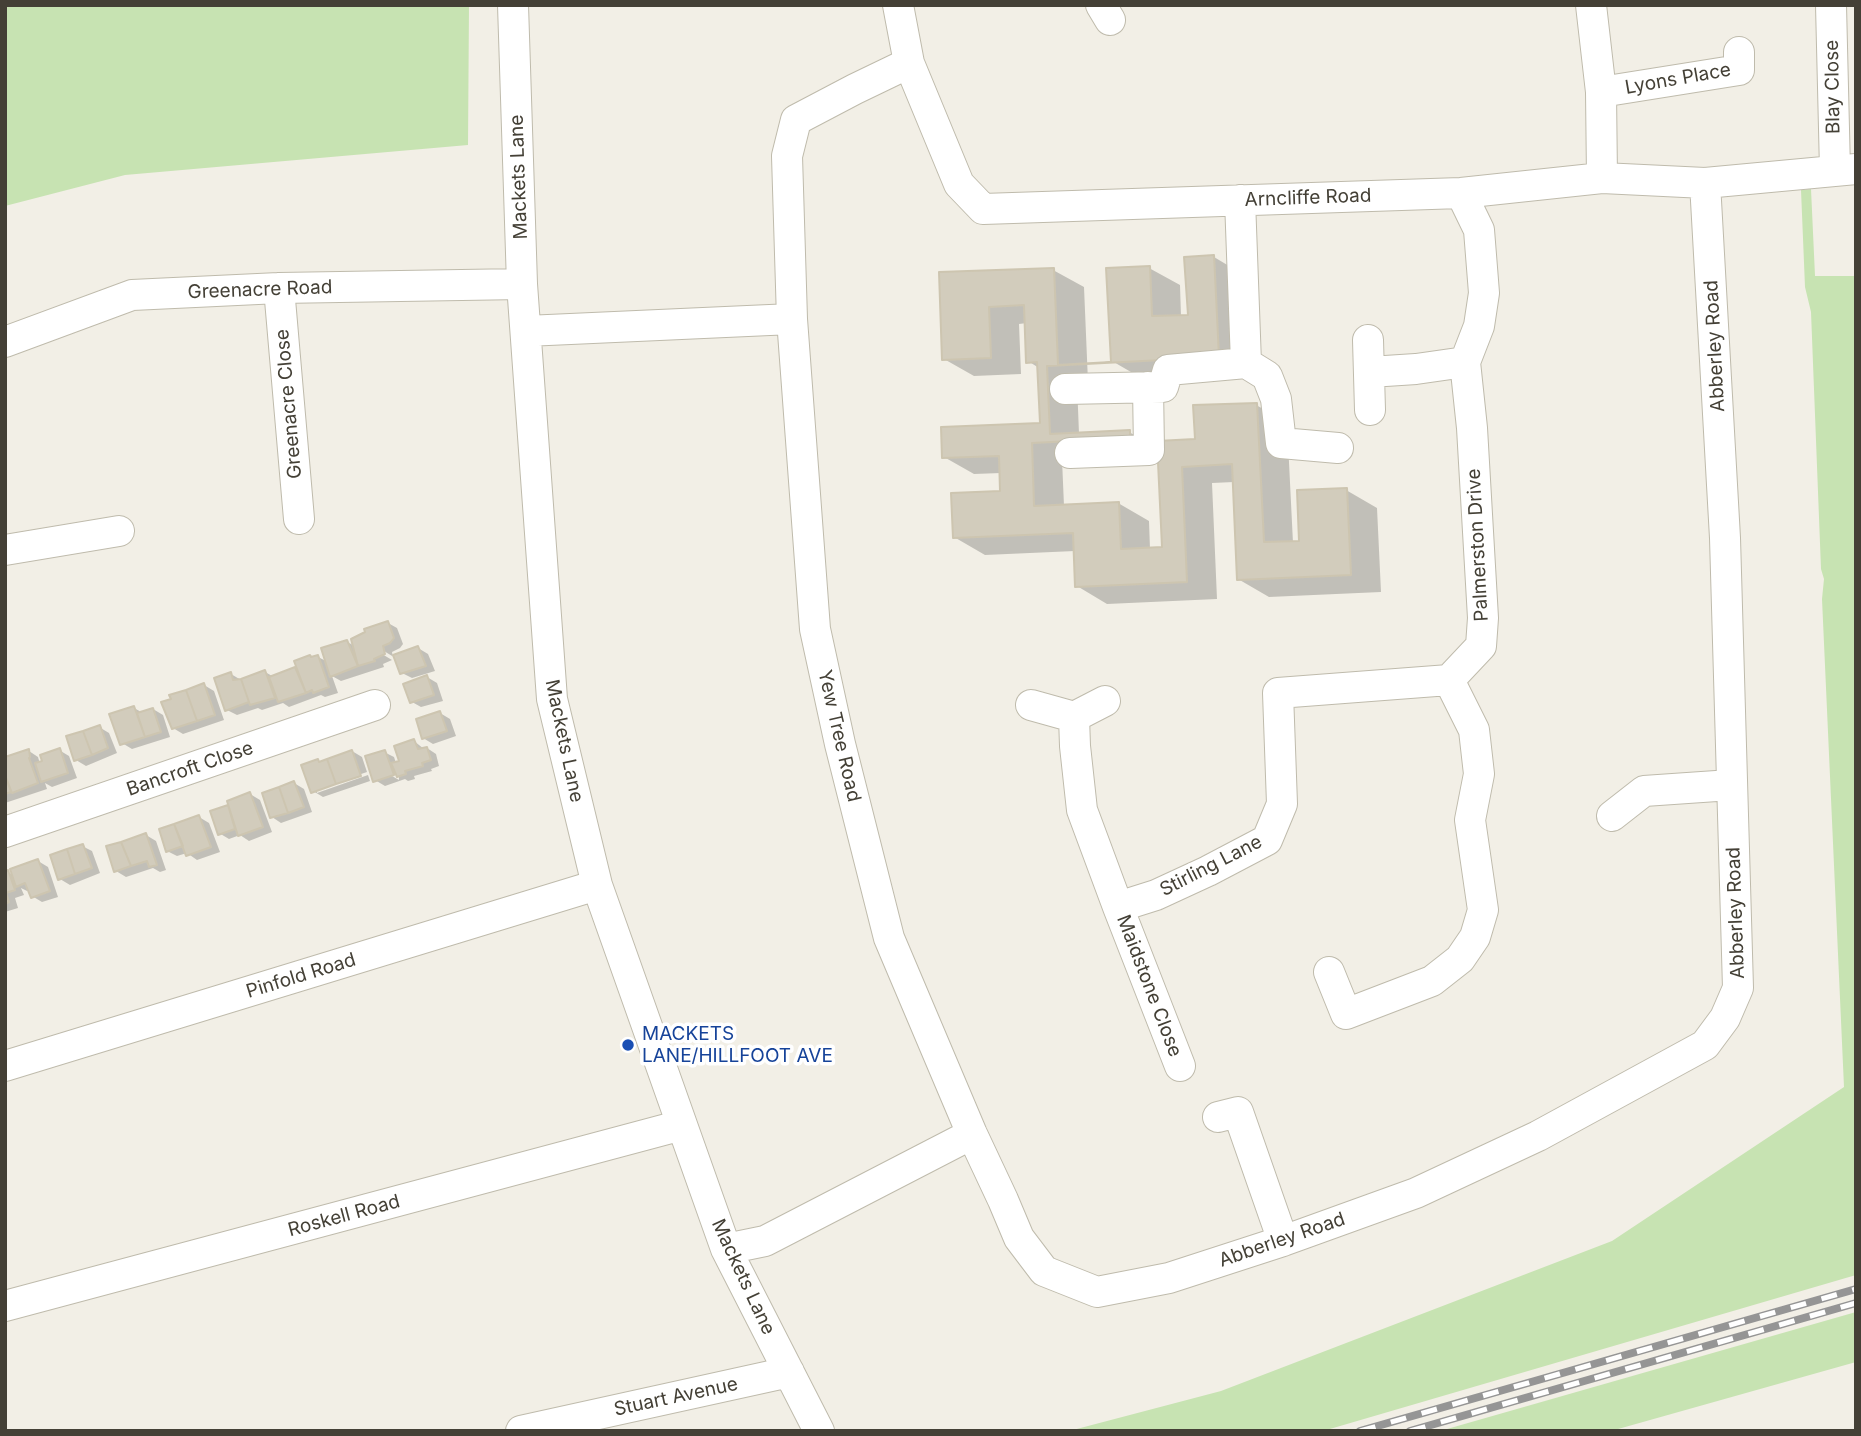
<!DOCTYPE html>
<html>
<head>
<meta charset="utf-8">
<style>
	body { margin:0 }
	#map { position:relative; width:1861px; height:1436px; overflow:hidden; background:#f2efe6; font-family:Inter,sans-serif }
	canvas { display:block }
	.frame { position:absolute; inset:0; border:7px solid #444036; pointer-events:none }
</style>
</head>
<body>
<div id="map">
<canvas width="1861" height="1436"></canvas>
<div class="frame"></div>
</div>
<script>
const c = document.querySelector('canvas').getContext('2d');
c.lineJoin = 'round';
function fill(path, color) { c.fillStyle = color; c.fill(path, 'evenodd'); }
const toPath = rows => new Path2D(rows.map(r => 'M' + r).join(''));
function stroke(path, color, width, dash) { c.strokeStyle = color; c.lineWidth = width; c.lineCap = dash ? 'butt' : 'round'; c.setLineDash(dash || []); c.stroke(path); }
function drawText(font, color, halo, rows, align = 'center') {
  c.font = font + ' Inter,sans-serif'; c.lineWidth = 7; c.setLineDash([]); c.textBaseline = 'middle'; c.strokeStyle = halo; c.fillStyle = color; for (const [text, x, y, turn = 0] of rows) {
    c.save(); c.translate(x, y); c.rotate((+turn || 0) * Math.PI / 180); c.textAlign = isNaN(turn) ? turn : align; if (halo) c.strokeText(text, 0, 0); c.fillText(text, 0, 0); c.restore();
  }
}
fill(toPath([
	[5,5,469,5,468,145,125,175,5,206],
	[1811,189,1815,276,1856,276,1856,1275,1323,1431,1069,1431,1221,1391,1612,1241,1844,1087,1822,599,1824,579,1821,569,1811,312,1805,287,1801,190],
	[1856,1312,1856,1362,1611,1431,1440,1431]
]), '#c7e3b2');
fill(toPath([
	[1214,257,1244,275,1249,373,1143,379,1112,361,1149,268,1180,285,1181,317,1189,316],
	[1053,270,1084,287,1088,382,1077,383,1079,434,1129,432,1159,449,1196,441,1256,405,1287,422,1293,543,1301,543,1346,490,1377,508,1381,592,1269,597,1238,579,1234,482,1212,483,1217,599,1107,604,1077,586,1075,551,985,555,954,537,1002,493,1001,473,974,474,944,457,1042,425,1039,368,1028,361,1027,323,1019,324,1021,374,974,376,944,359,941,274],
	[1159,454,1163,549,1150,549,1149,521,1118,503,1064,506,1062,459],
	[388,623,397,628,403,644,400,648,392,652,393,657,418,648,428,654,435,671,412,678,402,673,397,659,379,648,377,651,392,660,383,664,384,667,341,681,332,676,338,693,325,697,321,695,289,707,283,703,262,710,258,708,237,715,227,710,231,674,241,680,265,672,274,677,298,668,318,657,328,662,347,642,355,646],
	[427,677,437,683,443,701,421,707,412,702],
	[204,685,214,691,224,720,183,734,173,728],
	[134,708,143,713,153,709,163,715,170,737,132,749,122,743],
	[440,713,450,719,456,736,433,744,423,738],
	[99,727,109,733,117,753,86,766,76,760],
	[414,741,424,749,427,748,436,754,439,766,431,769,432,771,414,776,415,779,408,781,405,779,385,786,375,780,384,752,394,757,396,763,401,762],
	[387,769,399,776,399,780,385,772],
	[59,750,69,756,77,778,52,787,45,783,47,789,5,803,5,773,29,751,38,757,40,764],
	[352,751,362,757,367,772,317,789,317,793,368,775,370,781,323,797,313,791,318,761,321,763],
	[294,783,304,789,312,812,281,823,272,817],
	[250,794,260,800,272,832,249,841,240,835,229,839,219,833,212,812,230,806],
	[199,817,209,823,220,852,197,860,187,853,177,856,167,851],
	[146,835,156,841,166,870,160,872,153,868,126,877,116,871],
	[82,846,92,851,100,873,70,885,60,879],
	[38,861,48,867,58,897,42,902,32,896,30,890,27,891,21,888,24,895,15,898,18,908,5,912,5,873,8,872,14,876]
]), '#0003');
const building = toPath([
	[1214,255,1219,357,1047,366,1050,434,1130,430,1130,438,1032,443,1034,506,1119,502,1121,549,1162,547,1157,441,1195,439,1193,405,1257,403,1264,542,1299,541,1297,490,1347,488,1351,575,1237,580,1232,464,1182,467,1187,582,1075,587,1073,533,953,538,951,493,1000,491,999,456,942,458,941,427,1040,423,1037,362,1026,363,1024,305,989,307,991,358,942,360,939,272,1054,268,1058,365,1111,362,1106,268,1150,266,1152,316,1188,315,1184,257,1214,255],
	[388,621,394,638,390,643,383,646,385,654,374,659,375,661,358,666,351,639,365,632,364,629,388,621],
	[347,640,358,666,330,677,321,648,347,640],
	[418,646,426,666,400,674,393,655,418,646],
	[310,655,311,657,318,655,329,687,313,693,312,690,306,693,294,661,310,655],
	[295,667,306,693,278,702,269,677,295,667],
	[265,670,275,698,250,705,241,679,265,670],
	[231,672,233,680,241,679,249,702,225,711,214,678,231,672],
	[427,675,434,695,410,703,403,684,427,675],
	[204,683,215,715,197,721,186,690,204,683],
	[186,690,197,721,172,729,161,702,171,699,169,695,186,690],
	[134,706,145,737,120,745,109,714,134,706],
	[153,708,161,732,145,737,137,713,153,708],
	[440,711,447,731,422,739,416,719,440,711],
	[100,725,108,748,92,755,83,731,100,725],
	[83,731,92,755,74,761,66,736,83,731],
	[414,739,418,749,427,747,431,760,422,763,423,766,405,771,406,774,397,777,391,763,399,761,394,746,414,739],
	[60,748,68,773,41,782,35,763,42,761,40,755,60,748],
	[29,749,30,757,29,758,38,783,12,793,5,775,5,757,29,749],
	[352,750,361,776,336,784,327,759,352,750],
	[385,750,394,775,373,782,365,756,385,750],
	[318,759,319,762,327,759,336,784,311,793,301,765,318,759],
	[5,775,11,792,5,794,5,775],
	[294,781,304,807,288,813,279,787,294,781],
	[279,787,288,813,270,818,262,793,279,787],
	[250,792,263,827,238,836,227,801,250,792],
	[228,805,235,829,218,835,210,811,228,805],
	[199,815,211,847,186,856,174,824,199,815],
	[174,824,183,846,166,852,159,829,174,824],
	[146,833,157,865,149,867,147,861,131,866,121,842,146,833],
	[121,842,131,866,114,872,106,846,121,842],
	[83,844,92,868,75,874,67,849,83,844],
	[67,849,75,874,58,880,50,855,67,849],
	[38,859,50,891,31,898,25,883,16,887,10,869,38,859],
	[8,870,15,890,6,893,9,902,5,904,5,871,8,870]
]);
fill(building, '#d2ccbc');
stroke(building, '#cdc5b0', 2);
const minor = toPath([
	[513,5,522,284,552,699,597,885,726,1249,819,1431],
	[898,5,909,63,959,184,983,209,1461,193,1602,178,1705,183,1856,169],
	[1101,5,1110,20],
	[1591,5,1601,92,1602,178],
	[1831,5,1835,170],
	[909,63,855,89,796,120,787,156,792,319,815,629,840,744,889,938,972,1134,1003,1200,1019,1238,1044,1271,1097,1292,1169,1278,1283,1241,1416,1193,1538,1136,1705,1045,1725,1018,1738,988,1725,538,1705,183],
	[1601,92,1739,70,1739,52],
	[279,288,299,519],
	[526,331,792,319],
	[1368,340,1370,410],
	[5,342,132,295,279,288,522,284],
	[1246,363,1267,376,1276,399,1281,443,1338,448],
	[1370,372,1416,369,1465,362],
	[1065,389,1163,387,1168,370,1246,363,1240,200],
	[1070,453,1149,450,1148,387],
	[5,550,119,531],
	[1031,705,1074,717,1105,701],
	[1074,717,1075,746,1082,810,1118,907,1156,895,1208,871,1267,840,1282,804,1278,693,1449,680],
	[1612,816,1644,791,1731,785],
	[5,832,375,705],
	[1118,907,1180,1066],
	[1329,972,1346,1014,1432,981,1460,959,1475,937,1483,910,1470,820,1479,774,1474,730,1449,680,1481,646,1483,618,1472,428,1465,362,1479,326,1484,293,1479,230,1461,193],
	[5,1066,597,885],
	[1218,1117,1238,1112,1283,1241],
	[726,1249,765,1241,972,1134],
	[5,1306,682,1125],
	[521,1431,789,1372]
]);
stroke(minor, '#bfbbac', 32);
stroke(minor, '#fff', 30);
const rail = toPath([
	[1360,1431,1856,1289],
	[1410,1431,1856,1303]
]);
stroke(rail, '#959595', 8);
stroke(rail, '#fff', 5, [16]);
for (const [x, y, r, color] of [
	[628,1045,7,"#1a4fb4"]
]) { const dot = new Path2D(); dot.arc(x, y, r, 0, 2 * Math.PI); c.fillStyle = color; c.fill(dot); stroke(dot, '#fff', 2.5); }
drawText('19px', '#444036', '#fff', [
	["Lyons Place",1678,79,-10],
	["Blay Close",1833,87,-91],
	["Mackets Lane",519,177,-92],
	["Arncliffe Road",1308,198,-2],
	["Greenacre Road",260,290,-2],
	["Abberley Road",1715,346,-93],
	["Greenacre Close",289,404,-95],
	["Palmerston Drive",1478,545,-93],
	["Yew Tree Road",839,736,77],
	["Mackets Lane",564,741,78],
	["Bancroft Close",190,769,-19],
	["Stirling Lane",1211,866,-27],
	["Abberley Road",1736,913,-92],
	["Pinfold Road",301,976,-17],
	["Maidstone Close",1149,986,69],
	["Roskell Road",344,1216,-15],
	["Abberley Road",1282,1240,-19],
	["Mackets Lane",743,1277,65],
	["Stuart Avenue",676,1397,-12]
]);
drawText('19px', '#164399', '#fff', [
	["MACKETS",642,1034],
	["LANE/HILLFOOT AVE",642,1056]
], 'left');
</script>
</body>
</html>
